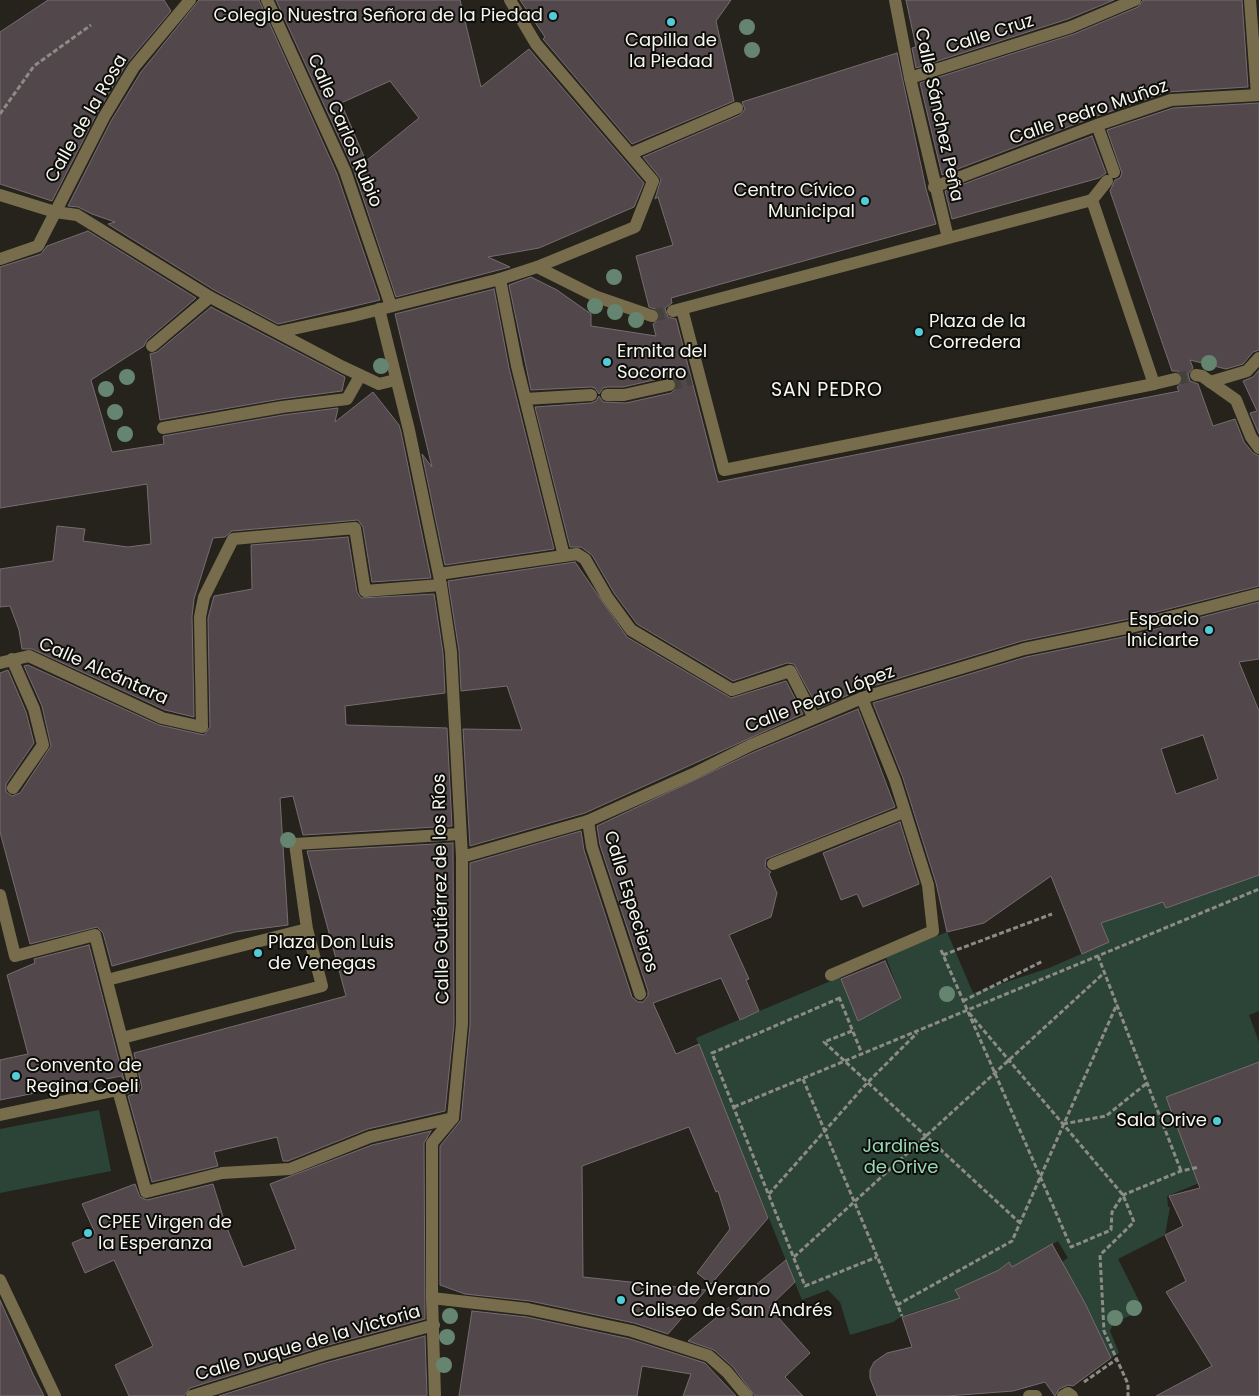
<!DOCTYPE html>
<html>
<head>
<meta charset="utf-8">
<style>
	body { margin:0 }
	canvas { display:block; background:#25231c }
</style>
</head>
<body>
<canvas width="1259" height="1396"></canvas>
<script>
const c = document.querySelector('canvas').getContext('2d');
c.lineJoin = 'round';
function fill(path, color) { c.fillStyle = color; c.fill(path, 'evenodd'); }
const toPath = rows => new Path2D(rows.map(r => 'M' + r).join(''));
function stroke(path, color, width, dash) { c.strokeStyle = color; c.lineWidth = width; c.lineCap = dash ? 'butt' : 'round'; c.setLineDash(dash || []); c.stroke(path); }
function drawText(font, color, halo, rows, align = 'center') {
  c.font = font + ' Poppins,sans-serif'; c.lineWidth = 4; c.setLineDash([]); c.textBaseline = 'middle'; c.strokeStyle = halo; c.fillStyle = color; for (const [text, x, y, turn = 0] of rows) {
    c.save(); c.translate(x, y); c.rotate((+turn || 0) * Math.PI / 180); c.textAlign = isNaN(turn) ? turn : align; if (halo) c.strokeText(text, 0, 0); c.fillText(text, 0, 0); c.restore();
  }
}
fill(toPath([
	[1259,875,1259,1011,1249,1015,1259,1042,1259,1062,1166,1097,1217,1176,1167,1196,1168,1207,1170,1207,1165,1235,1118,1259,1143,1309,1113,1324,1110,1331,1119,1353,1111,1358,1088,1308,1062,1262,1068,1258,1058,1241,1013,1267,1008,1262,999,1270,955,1290,962,1302,950,1307,948,1301,902,1316,893,1322,850,1335,840,1302,828,1290,802,1300,696,1038,840,977,858,1021,901,998,886,957,947,932,973,993,1049,968,1109,942,1101,923,1142,909,1162,898,1166,908],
	[99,1110,111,1171,0,1193,0,1129]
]), '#2c4438');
const building = toPath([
	[48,0,164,0,171,11,127,63,97,113,52,201,0,184,0,32,48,0],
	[199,0,259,0,337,174,380,300,278,324,214,290,108,224,115,222,92,214,78,207,68,206,111,121,141,72,199,0],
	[276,0,460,0,481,87,529,49,644,183,634,207,539,248,488,257,510,267,396,297,353,168,276,0],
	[390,81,419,118,366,161,341,103,390,81],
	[520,0,731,0,716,21,734,101,632,144,543,39,545,37,520,0],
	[906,0,1114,0,1068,19,916,68,912,48,916,47,906,0],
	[1143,0,1242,0,1248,87,1168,92,1094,117,942,175,920,83,1074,34,1138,7,1143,0],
	[897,53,926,189,936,224,671,298,672,303,665,308,668,317,676,319,718,482,1179,391,1177,387,1183,382,1183,377,1178,371,1172,371,1110,191,1115,180,1120,178,1122,173,1107,130,1173,108,1259,103,1259,350,1253,352,1243,364,1226,369,1190,360,1193,368,1188,374,1190,381,1198,384,1213,426,1235,419,1244,442,1253,453,1259,456,1259,586,1129,619,1022,641,860,690,818,708,794,664,787,663,733,681,637,624,614,593,592,555,581,547,570,547,535,407,591,403,596,401,599,396,603,402,626,403,671,393,677,388,677,383,672,377,667,377,623,387,607,387,603,388,599,394,595,388,591,387,531,390,509,285,531,277,557,290,591,314,591,326,656,336,653,324,659,319,660,314,658,310,649,307,636,256,673,245,658,197,655,199,661,179,643,157,740,115,745,109,742,102,897,53],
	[1092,136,1106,173,1099,178,952,219,945,191,1092,136],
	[88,231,196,298,147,340,144,346,91,380,112,452,164,444,163,436,283,415,338,408,335,422,373,392,399,425,401,432,431,578,372,582,363,527,358,520,232,531,225,537,213,538,194,599,192,616,194,717,165,710,32,649,22,649,19,630,10,606,0,607,0,569,53,561,57,526,85,529,83,541,128,547,151,544,147,484,0,508,0,267,41,254,47,246,88,231],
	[494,289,509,368,554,549,445,565,422,454,432,467,395,314,494,289],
	[211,307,345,377,342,391,281,399,160,420,150,354,157,352,211,307],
	[1259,370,1259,434,1250,413,1257,411,1243,381,1253,377,1259,370],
	[348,537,357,592,361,598,434,594,443,653,445,693,345,706,346,725,447,728,452,826,303,835,293,796,280,798,288,925,235,932,112,966,103,933,97,927,30,944,0,832,0,673,8,670,26,712,34,743,6,784,6,792,12,796,20,793,51,746,42,706,24,666,28,665,159,725,204,735,210,727,208,618,214,596,252,589,251,545,348,537],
	[575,562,627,637,731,698,786,681,803,714,585,813,470,846,463,729,522,730,507,686,461,691,459,651,448,581,575,562],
	[1259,602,1259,659,1239,662,1259,711,1259,875,1166,908,1163,902,1101,923,1109,942,1082,954,1051,876,984,923,947,932,936,883,903,778,873,703,1026,657,1133,635,1259,602],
	[1203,735,1218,779,1176,794,1161,749,1203,735],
	[858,709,895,807,766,859,765,867,771,872,769,874,777,893,771,917,729,935,749,979,746,980,759,1011,740,1020,721,978,653,1003,676,1054,699,1044,768,1218,711,1284,697,1273,730,1229,718,1191,716,1192,689,1127,582,1166,583,1277,706,1290,668,1334,634,1323,530,1301,465,1294,440,1285,440,1146,461,1120,470,1025,470,863,581,831,584,850,632,997,638,1002,643,1002,648,996,648,991,600,845,597,826,754,752,858,709],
	[900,822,919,884,863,907,857,894,841,900,823,853,900,822],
	[453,843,454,1024,445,1111,368,1129,288,1161,283,1161,277,1137,214,1152,218,1166,152,1182,128,1096,139,1092,142,1088,134,1053,346,996,307,851,453,843],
	[89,945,124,1080,121,1076,0,1100,0,1060,28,1054,7,975,35,963,34,959,89,945],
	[885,961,901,998,858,1021,841,979,885,961],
	[1259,1062,1259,1396,1156,1396,1212,1366,1166,1292,1186,1281,1165,1235,1183,1226,1169,1196,1200,1188,1166,1097,1259,1062],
	[431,1131,424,1143,425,1319,321,1347,190,1388,184,1396,129,1396,115,1365,153,1346,114,1260,85,1273,72,1243,95,1233,82,1204,135,1184,140,1197,147,1200,213,1184,225,1223,243,1267,296,1249,270,1184,372,1145,431,1131],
	[1052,1244,1086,1305,1111,1358,1073,1386,1068,1385,1059,1389,1055,1396,1045,1382,1013,1391,947,1396,877,1396,870,1378,870,1370,874,1362,887,1353,912,1347,902,1317,960,1298,955,1290,999,1270,1009,1262,1012,1267,1052,1244],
	[786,1260,795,1282,769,1307,810,1353,785,1377,803,1396,755,1396,733,1367,714,1350,688,1341,786,1260],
	[0,1300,33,1374,44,1396,0,1396,0,1300],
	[472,1311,527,1317,630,1339,705,1363,736,1396,683,1396,691,1374,642,1366,637,1396,459,1396,472,1311],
	[425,1336,427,1396,219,1396,325,1363,425,1336]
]);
fill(building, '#52484c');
stroke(building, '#766c70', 1);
stroke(toPath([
	[669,385,691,379]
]), '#44423c', 12, [12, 6]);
stroke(toPath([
	[652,316,673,311],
	[1175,379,1196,375]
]), '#44423c', 12, [12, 6]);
stroke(toPath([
	[0,114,34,66,91,25],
	[941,950,1071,1247,1111,1230,1112,1212,1123,1195,1181,1171,1199,1167],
	[943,955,1052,914],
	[1098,956,1181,1171],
	[839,997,862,1054],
	[840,998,712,1053,805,1286,877,1257],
	[963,1001,1043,961],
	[969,1013,1123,1195,1134,1222,1100,1255,1104,1331,1128,1384,1128,1396],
	[852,1031,824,1042,1020,1223],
	[803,1079,902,1316],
	[734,1107,1259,889],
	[1063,1124,1106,1116,1147,1083],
	[769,1194,868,1082,917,1033],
	[794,1257,1105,972],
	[897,1305,1012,1241,1117,1004],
	[1084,1382,1117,1359]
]), '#8c8b84', 3, [5, 2.5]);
stroke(toPath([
	[510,0,536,44,653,181,635,227,537,267],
	[1250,0,1257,95],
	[910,78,1071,27,1135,0],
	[1097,125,1114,172],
	[630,154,737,108],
	[934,187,1097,125,1171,100,1259,95],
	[1092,200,1107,181],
	[0,259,38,246,104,117,134,67,190,0],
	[500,279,517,366,564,556],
	[682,309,724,470,1154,384],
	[152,346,210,297],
	[1210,382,1247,371,1259,358],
	[607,395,624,395,669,385],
	[525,399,591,395],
	[163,428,282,407,347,399,360,376],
	[12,659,34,709,43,745,13,788],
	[0,663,29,656,162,718,202,727,200,617,204,597,233,539,355,528,365,591,441,585],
	[588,821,592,847,640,994],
	[773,864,904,812],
	[0,895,15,956,95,935,134,1086,118,1090,146,1192,222,1173,290,1169,370,1137,453,1118],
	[831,975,933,931,928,885,895,780,862,698],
	[107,980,307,929],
	[122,1038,322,986,307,929,295,844,460,834],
	[0,1115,118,1090],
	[432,1298,435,1396],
	[192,1396,323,1355,434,1325],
	[1029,1396,1036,1396],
	[1063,1396,1068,1393,1072,1396]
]), '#776d4d', 12);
stroke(toPath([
	[267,0,345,171,391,306],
	[895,0,910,78,948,238],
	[0,195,55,212,77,215,210,297,343,367,379,384,395,380],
	[379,309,409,430,441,585,451,652,462,857,462,1024,453,1118,432,1143,432,1298,528,1309,632,1331,709,1356,727,1372,747,1396],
	[673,311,1092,200,1154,384,1175,379],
	[279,332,353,316,500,279,537,267,597,297,652,316],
	[1196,375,1202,376,1236,400,1251,437,1259,448],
	[439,574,577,554,585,559,607,597,631,630,732,690,790,671,814,718],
	[462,857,588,821,693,774,751,745,862,698,1024,649,1131,627,1259,594],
	[0,1280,55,1396]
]), '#776d4d', 12);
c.fillStyle = '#658571';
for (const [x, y] of [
	[747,27],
	[752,50],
	[614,277],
	[595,306],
	[615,312],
	[636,320],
	[1209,363],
	[381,366],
	[127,377],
	[106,389],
	[115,412],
	[125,434],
	[288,840],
	[947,994],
	[1134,1308],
	[450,1316],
	[1115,1318],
	[447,1337],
	[444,1365]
]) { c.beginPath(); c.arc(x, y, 8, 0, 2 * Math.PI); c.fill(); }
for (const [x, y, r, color] of [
	[553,16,5,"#52ccd6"],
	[671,22,5,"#52ccd6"],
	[865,201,5,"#52ccd6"],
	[919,332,5,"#52ccd6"],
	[607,362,5,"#52ccd6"],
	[1209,630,5,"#52ccd6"],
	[258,953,5,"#52ccd6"],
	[16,1076,5,"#52ccd6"],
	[1217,1121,5,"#52ccd6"],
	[88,1233,5,"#52ccd6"],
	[621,1300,5,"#52ccd6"]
]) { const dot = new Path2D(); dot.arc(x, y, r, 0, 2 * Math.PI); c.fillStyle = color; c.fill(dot); stroke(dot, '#0d0d09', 2); }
drawText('18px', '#f6f5ef', '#0d0d09', [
	["Colegio Nuestra Señora de la Piedad",543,16,"right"],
	["Capilla de",671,41,"center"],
	["la Piedad",671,62,"center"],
	["Centro Cívico",855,191,"right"],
	["Municipal",855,212,"right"],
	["Plaza de la",929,322],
	["Corredera",929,343],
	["Ermita del",617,352],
	["Socorro",617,373],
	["Espacio",1199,620,"right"],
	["Iniciarte",1199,641,"right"],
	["Plaza Don Luis",268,943],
	["de Venegas",268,964],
	["Convento de",26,1066],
	["Regina Coeli",26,1087],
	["Sala Orive",1207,1121,"right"],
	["CPEE Virgen de",98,1223],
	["la Esperanza",98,1244],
	["Cine de Verano",631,1290],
	["Coliseo de San Andrés",631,1311]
], 'left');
drawText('18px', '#f6f5ef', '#0d0d09', [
	["Calle Cruz",990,35,-18],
	["Calle Pedro Muñoz",1089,113,-19],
	["Calle Sánchez Peña",938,115,78],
	["Calle de la Rosa",87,119,-60],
	["Calle Carlos Rubio",344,131,67],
	["Calle Alcántara",103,672,24],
	["Calle Pedro López",820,700,-21],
	["Calle Gutiérrez de los Ríos",442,889,-91],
	["Calle Especieros",630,902,73],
	["Calle Duque de la Victoria",308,1344,-16]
]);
drawText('18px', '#99d6b6', '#0d0d09', [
	["Jardines",901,1147],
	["de Orive",901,1168]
]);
c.letterSpacing = '1px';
drawText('19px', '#f6f5ef', '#0d0d09', [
	["SAN PEDRO",827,391]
]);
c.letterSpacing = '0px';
</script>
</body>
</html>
